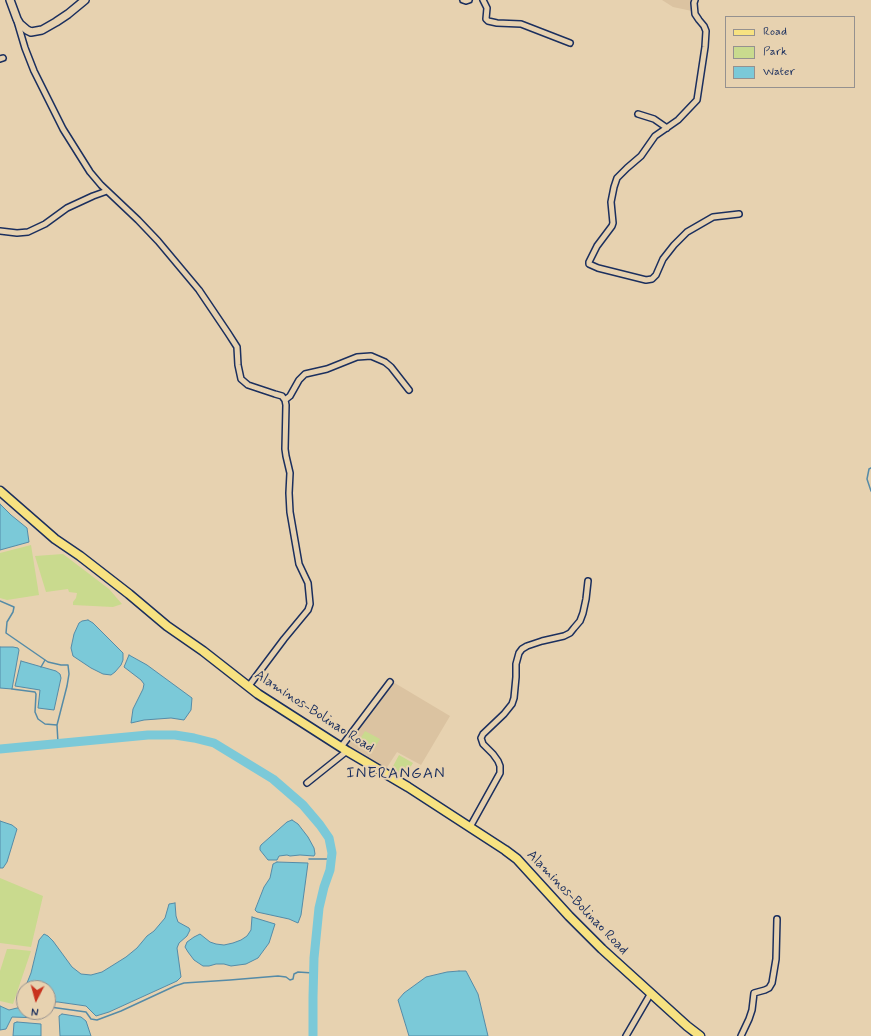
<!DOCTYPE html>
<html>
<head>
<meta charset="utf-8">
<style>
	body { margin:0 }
	#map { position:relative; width:871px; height:1036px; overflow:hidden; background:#e7d2b0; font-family:Mynerve,sans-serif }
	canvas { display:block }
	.legend { position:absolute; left:725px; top:16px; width:130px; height:72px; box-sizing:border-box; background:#e7d2b0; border:1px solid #95918f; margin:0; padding:5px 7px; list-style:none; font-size:12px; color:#1b2f5e }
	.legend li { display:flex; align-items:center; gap:8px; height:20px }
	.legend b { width:20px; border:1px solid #95918f }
	.north { position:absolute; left:16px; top:980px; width:40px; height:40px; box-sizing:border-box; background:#e7d2b0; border:1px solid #95918f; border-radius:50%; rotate:186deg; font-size:11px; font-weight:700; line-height:16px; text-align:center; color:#1b2f5e }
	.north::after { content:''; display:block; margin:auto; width:14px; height:18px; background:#c8321e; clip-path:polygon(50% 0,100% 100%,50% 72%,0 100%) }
</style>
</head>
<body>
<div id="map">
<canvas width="871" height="1036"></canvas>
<ul class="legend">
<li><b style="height:5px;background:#f7e281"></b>Road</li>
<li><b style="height:11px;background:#c9da8e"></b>Park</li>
<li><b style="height:11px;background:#7bc9d8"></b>Water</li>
</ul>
<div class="north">N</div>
</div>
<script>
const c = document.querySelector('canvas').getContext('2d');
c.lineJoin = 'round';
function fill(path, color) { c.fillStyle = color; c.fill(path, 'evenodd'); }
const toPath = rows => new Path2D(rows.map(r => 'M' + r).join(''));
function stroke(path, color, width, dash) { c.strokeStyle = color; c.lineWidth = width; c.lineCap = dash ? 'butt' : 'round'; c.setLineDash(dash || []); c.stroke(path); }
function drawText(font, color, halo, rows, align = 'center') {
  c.font = font + ' Mynerve,sans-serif'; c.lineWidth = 4; c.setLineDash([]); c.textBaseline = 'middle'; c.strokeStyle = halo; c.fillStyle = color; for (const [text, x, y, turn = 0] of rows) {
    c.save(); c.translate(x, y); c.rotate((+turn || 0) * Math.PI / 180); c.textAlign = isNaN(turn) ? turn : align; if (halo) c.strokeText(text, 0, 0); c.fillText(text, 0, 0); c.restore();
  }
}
fill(toPath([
	[662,0,692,0,692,11,673,7],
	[393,682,450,716,421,765,397,752,386,769,347,746]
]), '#dbc3a1');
fill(toPath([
	[31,545,39,595,7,600,0,598,0,553],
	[63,554,109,589,122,604,113,607,73,605,73,602,76,598,77,593,69,592,68,589,46,592,35,556],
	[365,731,380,739,372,752,357,744],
	[399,755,413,763,405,776,392,768],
	[0,878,43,896,31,947,0,943],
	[7,949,12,949,31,951,13,1004,0,1001,0,971]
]), '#c9da8e');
const water = toPath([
	[0,504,11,515,27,528,29,542,0,550,0,504],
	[88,620,93,623,123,653,123,660,121,665,115,672,111,675,103,674,91,668,73,656,71,648,74,634,79,623,82,621,88,620],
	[0,647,13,647,18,648,19,650,12,689,0,688,0,647],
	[129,655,147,665,192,698,191,710,184,720,171,718,144,720,131,723,133,709,143,689,144,684,141,680,124,667,129,655],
	[21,661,56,671,60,674,61,678,54,710,38,708,40,690,15,686,21,661],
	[292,820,298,824,308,837,314,848,315,854,314,856,300,855,290,856,287,855,279,856,277,860,268,860,260,850,260,847,261,845,287,822,292,820],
	[0,821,12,825,17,829,7,862,3,868,0,868,0,821],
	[277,862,308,863,301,915,298,923,289,919,257,912,255,910,264,887,270,878,273,864,277,862],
	[175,903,176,916,178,922,189,928,190,930,187,936,179,943,177,948,181,977,177,981,109,1012,96,1016,86,1006,58,1002,48,1002,48,988,25,988,31,973,39,940,44,934,48,936,53,941,72,967,81,974,91,975,102,972,126,957,137,948,147,936,154,931,165,918,169,904,175,903],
	[252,917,275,924,269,943,258,958,246,964,231,966,224,964,216,964,209,966,203,966,194,960,188,952,185,947,187,942,194,937,200,934,210,942,216,944,224,945,233,943,241,940,247,936,251,930,252,917],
	[459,971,466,971,478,994,488,1036,409,1036,398,1000,404,993,426,977,447,972,459,971],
	[0,1006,9,1010,17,1008,24,1008,24,1012,41,1012,41,1013,40,1018,12,1017,6,1029,0,1030,0,1006],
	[62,1014,81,1017,86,1021,91,1036,60,1036,59,1016,62,1014],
	[17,1022,41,1024,41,1036,13,1036,14,1023,17,1022]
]);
fill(water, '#7bc9d8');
stroke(water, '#558ba7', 1);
stroke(toPath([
	[871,468,869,469,867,479,871,491],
	[0,601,14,607,13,612,7,622,6,633,48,662,61,665,68,665,69,674,67,686,57,725,58,743],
	[41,667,45,660],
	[12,689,35,692,36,694,35,712,38,719,45,724,57,725],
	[309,859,331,859],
	[48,1008,50,1007,86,1012,91,1019,97,1020,121,1011,175,986,184,983,230,980,278,976,286,977,290,980,293,979,294,974,298,972,313,973],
	[41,1013,45,1014,45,1012]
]), '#558ba7', 1.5);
stroke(toPath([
	[0,749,148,735,175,735,194,738,214,743,273,779,303,805,320,825,329,838,332,853,330,870,324,887,319,908,314,958,313,997,313,1036]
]), '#7bc9d8', 9);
const street = toPath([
	[463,0,466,1,469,0],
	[483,0,487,8,486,19,488,21,497,23,521,24,570,43],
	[695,0,694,3,695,14,699,20,704,26,706,31,705,47,697,100,678,120,655,136,641,156,627,168,617,178,614,187,611,202,613,223,612,226,597,246,589,262,589,264,598,268,646,280,652,279,656,275,663,259,674,245,687,232,713,217,739,214],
	[17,21,25,48,34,71,63,129,90,172,101,185,138,220,158,241,199,290,228,333,237,347,238,365,241,379,248,385,275,394,282,396,285,400,286,405,285,449,286,456,290,473,289,493,290,512,299,564,308,583,310,604,308,610,284,639,248,687],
	[0,59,3,58],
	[638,114,654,119,667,128],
	[0,231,17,233,28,232,45,224,67,208,93,196,107,191],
	[285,400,290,396,299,380,305,374,327,369,357,357,371,356,385,362,391,367,409,390],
	[341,747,390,682],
	[307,783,347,751],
	[470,827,500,773,500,766,498,761,493,754,483,744,481,738,483,734,504,714,512,704,514,698,516,677,516,664,519,653,522,649,527,646,542,641,564,636,570,633,574,628,580,621,583,613,586,599,588,581],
	[626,1036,651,993],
	[741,1036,749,1019,752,1010,754,993,765,990,769,988,772,983,776,959,777,919]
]);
const secondary = toPath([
	[10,0,17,19,20,24,27,30,31,32,42,30,56,22,68,14,85,0]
]);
const primary = toPath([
	[0,491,55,539,80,556,129,594,167,626,203,651,258,694,347,751,408,787,505,850,517,859,569,916,602,949,687,1026,700,1036]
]);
stroke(street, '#1b2f5e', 8);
stroke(secondary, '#1b2f5e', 10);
stroke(primary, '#1b2f5e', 11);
stroke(street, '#e7d2b0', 5);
stroke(secondary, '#e7d2b0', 7);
stroke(primary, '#f7e281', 8);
drawText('14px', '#1b2f5e', '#e7d2b0', [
	["Alaminos-Bolinao Road",314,712,33],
	["Alaminos-Bolinao Road",577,903,46]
]);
c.letterSpacing = '1px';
drawText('16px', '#1b2f5e', '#e7d2b0', [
	["INERANGAN",396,775]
]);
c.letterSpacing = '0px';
</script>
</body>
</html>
